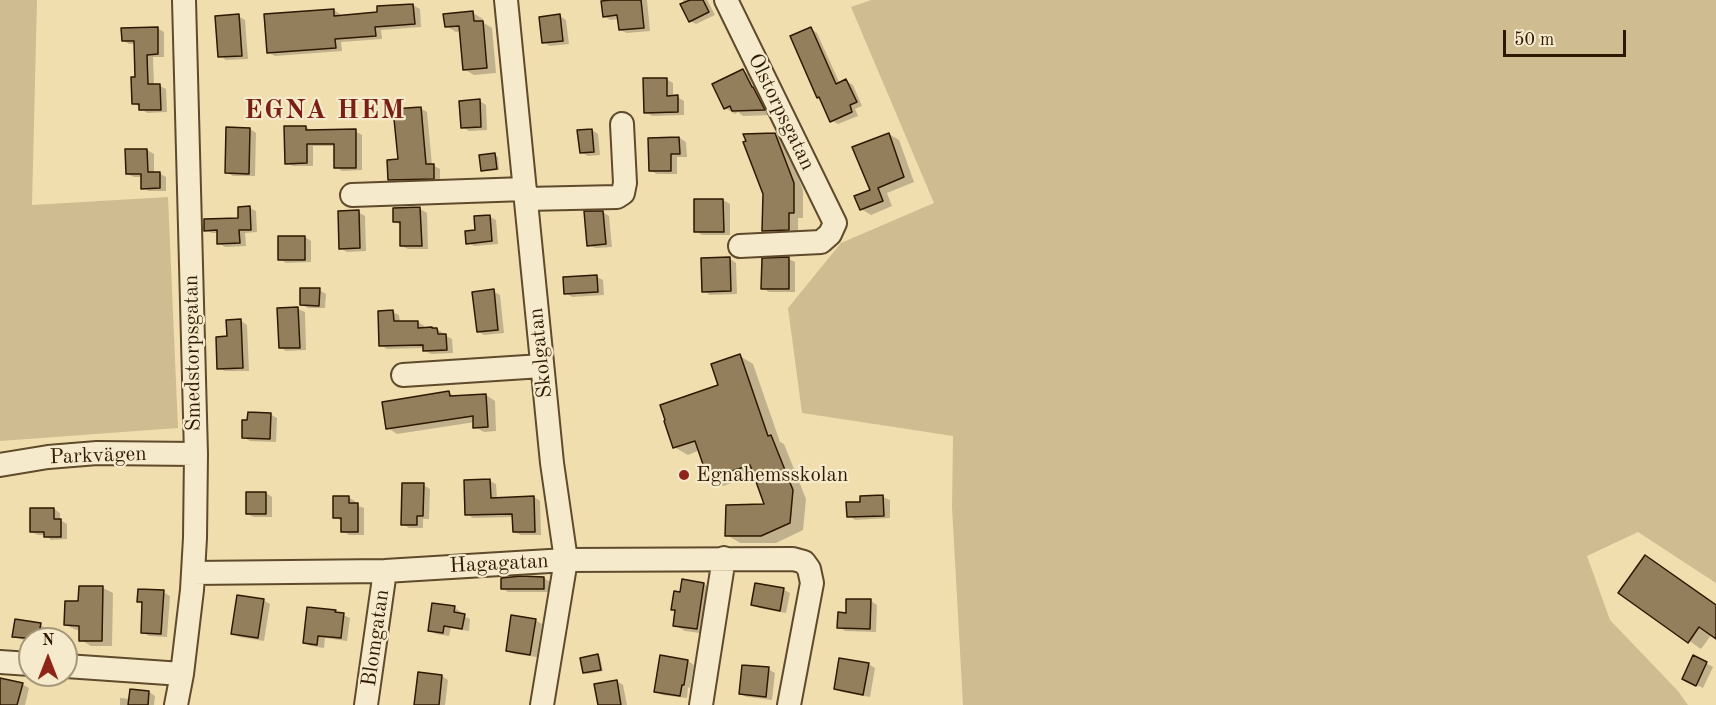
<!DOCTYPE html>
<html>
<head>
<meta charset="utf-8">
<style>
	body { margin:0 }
	#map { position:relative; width:1716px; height:705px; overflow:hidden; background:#f0deaf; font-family:"Old Standard TT",serif }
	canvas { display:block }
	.north { position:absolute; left:18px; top:627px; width:60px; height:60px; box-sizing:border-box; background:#f5eacb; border:2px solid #a6967a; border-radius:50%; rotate:0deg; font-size:16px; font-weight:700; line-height:24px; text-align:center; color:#2f1801 }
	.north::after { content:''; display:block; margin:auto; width:21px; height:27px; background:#8f2418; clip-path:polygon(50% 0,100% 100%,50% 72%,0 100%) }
	.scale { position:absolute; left:1503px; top:30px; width:123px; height:27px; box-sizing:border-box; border:3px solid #2f1801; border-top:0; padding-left:8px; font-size:18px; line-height:21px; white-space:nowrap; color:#2f1801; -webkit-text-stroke:4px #f5eacb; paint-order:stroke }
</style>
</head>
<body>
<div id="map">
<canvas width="1716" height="705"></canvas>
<div class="north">N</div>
<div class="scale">50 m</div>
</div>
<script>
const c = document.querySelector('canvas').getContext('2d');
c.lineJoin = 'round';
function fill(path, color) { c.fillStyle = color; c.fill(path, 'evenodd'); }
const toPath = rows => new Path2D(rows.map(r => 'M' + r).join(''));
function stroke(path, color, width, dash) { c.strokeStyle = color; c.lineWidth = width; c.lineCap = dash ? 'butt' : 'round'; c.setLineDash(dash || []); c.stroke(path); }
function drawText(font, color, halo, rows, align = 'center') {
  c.font = font + ' "Old Standard TT",serif'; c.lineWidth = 4.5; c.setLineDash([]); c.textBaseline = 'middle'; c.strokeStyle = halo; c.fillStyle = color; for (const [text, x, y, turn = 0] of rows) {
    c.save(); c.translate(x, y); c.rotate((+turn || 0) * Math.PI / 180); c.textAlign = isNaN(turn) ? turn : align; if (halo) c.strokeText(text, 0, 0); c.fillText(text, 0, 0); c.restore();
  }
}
fill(toPath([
	[0,0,37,0,32,205,168,197,178,428,0,441],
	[871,0,1716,0,1716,583,1638,532,1587,556,1610,620,1678,691,1688,705,963,705,952,507,953,436,802,413,788,308,841,243,934,203,851,7]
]), '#cfbc91');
fill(toPath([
	[621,0,647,0,650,31,627,33,620,30,619,19,610,20,604,16],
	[683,0,707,0,715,15,696,24,690,21],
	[413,5,420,9,421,27,381,30,382,39,341,42,342,51,275,56,268,52,334,10,340,14,340,17,379,14],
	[473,13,483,19,484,23,492,28,496,73,474,75,464,69,461,31,456,32,446,26],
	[238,16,245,20,248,59,226,60,220,56],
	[560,16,566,20,569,44,550,46,543,42],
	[157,28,164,32,164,57,153,57,154,86,160,86,166,89,167,112,147,113,134,103,137,78,136,44,129,44,123,40],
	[811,29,817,33,840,84,846,81,853,85,862,106,855,109,858,116,838,124,831,120,822,99,818,97],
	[743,71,753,76,773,115,743,116,738,112,735,114,725,108],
	[666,79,673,83,673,97,677,97,684,101,684,115,652,116,646,112],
	[480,101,486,105,487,130,469,131,463,127],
	[420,108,427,112,432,165,440,169,440,182,396,183,390,179,399,161],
	[306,127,312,131,355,131,362,135,362,170,342,171,336,167,336,146,313,146,313,166,293,166,286,163],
	[250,129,256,133,255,176,233,176,226,172],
	[592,130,598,134,600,155,588,156,581,152],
	[774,134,785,140,803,190,803,218,798,218,798,235,773,236,763,231],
	[889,134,899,140,914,182,887,193,892,206,871,215,861,209,872,191],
	[680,138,686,142,687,157,677,157,677,174,657,174,651,171,649,140],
	[147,150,154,154,154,173,159,173,166,177,166,191,149,191,143,188,142,177,134,177,127,174,127,151],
	[495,155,498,157,499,170,485,171,482,170],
	[696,200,723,200,730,204,730,235,702,235,696,231],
	[250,208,256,211,257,232,245,233,246,246,225,247,219,243,218,233,212,233,205,230,240,219],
	[420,209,427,213,428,249,408,249,401,246,401,225,395,222],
	[358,212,365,216,366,251,347,252,340,248],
	[603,212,609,216,612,247,595,248,588,245],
	[489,216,496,220,498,244,474,246,468,243],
	[305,237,311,241,311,262,286,263,280,259],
	[730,259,736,263,737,294,710,295,704,291],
	[789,259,795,262,795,292,769,292,763,288,763,260],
	[597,277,603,280,604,295,572,297,566,293],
	[319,290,326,294,325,308,308,308,301,304],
	[493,291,500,295,504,333,484,335,478,331],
	[298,309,305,312,306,350,286,351,280,347],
	[393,312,399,315,400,322,418,322,424,326,424,329,437,329,443,333,444,335,452,339,453,353,431,354,424,350,424,348,387,349,380,345],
	[241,321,247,325,249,371,225,371,219,368,228,338],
	[740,356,753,364,780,442,784,444,806,499,803,530,776,543,740,543,727,535,766,506,755,475,723,486,709,478,700,450,688,455,674,447],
	[449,393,456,397,486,395,495,401,496,431,484,432,475,427,475,422,397,434,388,428],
	[270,414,277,418,276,442,250,441,243,437],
	[490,481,496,484,497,499,534,497,540,501,541,535,521,535,514,532,514,517,473,518,467,514],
	[423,485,430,489,429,519,423,519,423,528,409,528,403,524],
	[266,493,272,497,272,517,254,517,247,514],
	[348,497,355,501,355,505,364,508,364,535,349,535,343,531,341,521,335,517],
	[883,497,890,500,890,518,855,520,849,516,861,503,861,498],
	[54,509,60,513,60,520,67,524,67,539,51,540,45,535,38,535,32,532],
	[544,578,550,582,550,592,508,592,502,588],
	[684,581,704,584,714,590,707,634,685,631,675,625,677,611,673,609,682,594],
	[756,585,784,590,790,593,786,613,759,608,753,604],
	[103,588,113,593,112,646,91,646,81,640,81,630,76,630,66,625,80,602],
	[163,592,170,596,167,637,149,636,142,632,144,604,138,601],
	[1620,593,1716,605,1716,637,1712,634,1701,649],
	[263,600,270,604,264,641,239,637,233,633],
	[871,601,877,605,876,632,845,631,839,627,847,614],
	[433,605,455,608,461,612,461,615,470,619,469,631,451,628,449,636,436,634,429,630],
	[308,609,335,612,350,618,347,641,325,638,324,648,311,646,304,643],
	[535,620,542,624,537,657,514,654,507,650],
	[40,625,47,629,45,639,30,639,30,641,20,639,14,636],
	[598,656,600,657,603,671,587,674,584,672],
	[1694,657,1713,667,1703,688,1690,682],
	[688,661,694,665,690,688,688,687,687,698,662,695,656,691],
	[868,664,875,668,870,697,842,692,835,689],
	[768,669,775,673,772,700,747,697,740,694],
	[442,676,448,680,445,705,417,705],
	[0,679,22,684,29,688,25,705,0,705],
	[617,681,623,685,627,705,600,705],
	[149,692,155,696,154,705,120,705,120,698,130,699]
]), '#0003');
const building = toPath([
	[611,0,641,0,644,28,619,30,617,15,603,17,601,1,611,0],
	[690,0,703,0,709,12,689,22,680,4,690,0],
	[413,4,415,24,375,27,376,36,335,39,336,48,267,53,264,14,334,9,334,16,377,12,377,6,413,4],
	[473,11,474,21,483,21,487,68,463,70,459,26,445,27,443,14,473,11],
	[239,14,242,56,218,57,215,16,239,14],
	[560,14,563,41,542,43,539,17,560,14],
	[158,27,158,54,147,55,148,84,160,84,161,110,139,110,139,104,132,104,131,77,135,77,134,41,122,41,121,28,158,27],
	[811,27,836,84,846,79,857,102,850,105,852,112,830,122,819,97,817,98,790,36,811,27],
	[743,69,752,87,753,87,765,110,732,111,730,106,724,109,712,84,743,69],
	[643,78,667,78,667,96,678,95,678,112,644,113,643,78],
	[480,99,481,127,461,128,459,101,480,99],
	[421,107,426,164,434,164,434,179,388,180,387,160,398,159,393,109,421,107],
	[284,126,306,126,306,130,356,129,356,168,334,168,334,144,307,144,307,163,285,164,284,126],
	[226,127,250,128,249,174,225,173,226,127],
	[592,129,594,152,580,153,577,130,592,129],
	[775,133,794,183,794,213,789,213,789,230,762,231,763,194,743,142,746,141,743,134,775,133],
	[889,133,904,177,878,188,883,201,860,210,854,196,870,190,852,147,889,133],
	[679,137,680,154,671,154,671,171,649,171,648,138,679,137],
	[125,149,147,149,148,172,160,172,160,188,141,189,141,174,126,174,125,149],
	[495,153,497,169,481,171,479,155,495,153],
	[694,199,723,199,724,232,694,232,694,199],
	[250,206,251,230,239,230,240,243,217,244,217,230,204,231,204,219,238,218,238,207,250,206],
	[420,207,422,246,400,246,400,222,393,222,393,208,420,207],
	[359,210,360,248,339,249,338,211,359,210],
	[584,211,603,211,606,244,587,246,584,211],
	[490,215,492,241,466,244,465,231,475,230,474,216,490,215],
	[278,236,305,236,305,260,278,260,278,236],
	[730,257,731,291,702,292,701,258,730,257],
	[789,257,789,289,761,289,762,258,789,257],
	[597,275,598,292,564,294,563,277,597,275],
	[300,288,320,288,319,306,300,305,300,288],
	[494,289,498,330,477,332,472,292,494,289],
	[298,307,300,348,279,348,277,308,298,307],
	[393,310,394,321,418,321,418,328,432,327,432,328,437,328,438,334,446,334,447,350,423,351,423,345,379,346,378,311,393,310],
	[241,319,243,368,217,369,216,337,227,336,226,320,241,319],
	[740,354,768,436,771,435,793,490,790,523,761,536,725,536,726,505,764,504,750,465,708,479,695,441,673,448,664,421,665,420,660,405,718,385,711,364,740,354],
	[449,391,450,396,486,394,488,427,473,428,473,416,386,429,382,402,449,391],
	[248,412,271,413,270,439,242,438,242,420,247,420,248,412],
	[490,479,491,498,534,496,535,532,513,532,512,514,465,515,464,480,490,479],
	[402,483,424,483,423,516,417,516,417,525,401,525,402,483],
	[246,492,266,492,266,514,246,514,246,492],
	[883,495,884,516,847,517,846,502,860,502,860,496,883,495],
	[333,496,349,496,349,503,358,503,358,532,341,532,341,518,333,518,333,496],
	[30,508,54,508,54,519,61,519,61,537,44,537,44,532,30,532,30,508],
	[1645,555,1716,605,1716,639,1699,627,1688,643,1618,593,1645,555],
	[521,576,544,577,544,589,501,589,501,578,521,576],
	[682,579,704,583,697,629,673,626,675,610,671,610,674,591,680,592,682,579],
	[755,583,784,588,780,611,751,605,755,583],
	[79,586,103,586,102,641,79,641,79,626,64,625,65,601,78,601,79,586],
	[138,589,164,590,161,634,141,633,142,602,137,602,138,589],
	[237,595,264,599,258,638,231,634,237,595],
	[846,599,871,599,870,629,837,628,838,612,846,613,846,599],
	[432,603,455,606,454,612,465,614,462,629,444,626,443,633,428,631,432,603],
	[307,607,336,610,335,612,344,613,341,638,318,636,317,645,303,643,307,607],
	[511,615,536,619,530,655,506,651,511,615],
	[15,619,41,623,38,639,12,637,15,619],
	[598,654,601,670,583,673,580,658,598,654],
	[660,655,688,660,684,685,682,685,680,696,654,692,660,655],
	[1693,655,1707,662,1696,686,1682,679,1693,655],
	[839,658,869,663,863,695,834,689,839,658],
	[742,665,769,667,766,697,739,694,742,665],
	[418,672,442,675,439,705,414,705,418,672],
	[0,678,23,683,17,705,0,705,0,678],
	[617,680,621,705,598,705,594,684,617,680],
	[130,689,149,691,148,705,128,705,130,689]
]);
fill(building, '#937f5b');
stroke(building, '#2f1801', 1.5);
const minor = toPath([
	[506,0,552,463,566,560,542,705],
	[726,0,835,223,830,234,821,242,740,246],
	[352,195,525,189],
	[526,199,617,197,623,193,625,183,622,124],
	[403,375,542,366],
	[0,465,48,457,97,453,196,454],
	[193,573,385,571,566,560,793,559,804,562,809,569,812,583,789,705],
	[0,662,30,664],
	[66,666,182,674],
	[176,705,182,674,192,590,195,538,196,454,184,0],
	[366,705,385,571],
	[701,705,724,558]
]);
stroke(minor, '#5f4a2c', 26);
stroke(minor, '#f5eacb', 22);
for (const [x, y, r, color] of [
	[684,475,6,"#8f2418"]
]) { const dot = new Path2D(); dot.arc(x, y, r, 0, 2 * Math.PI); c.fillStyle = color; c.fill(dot); stroke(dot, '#f5eacb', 2); }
drawText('21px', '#2f1801', '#f5eacb', [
	["Olstorpsgatan",781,112,64],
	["Smedstorpsgatan",193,353,-91],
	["Skolgatan",541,353,-96],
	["Parkvägen",98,456,-2],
	["Hagagatan",499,564,-3],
	["Blomgatan",376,638,-82]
]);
drawText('21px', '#2f1801', '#f5eacb', [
	["Egnahemsskolan",696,475]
], 'left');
c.letterSpacing = '1.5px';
drawText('bold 27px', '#7a1f14', '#f5eacb', [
	["EGNA HEM",325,111]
]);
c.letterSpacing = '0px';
</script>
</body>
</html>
